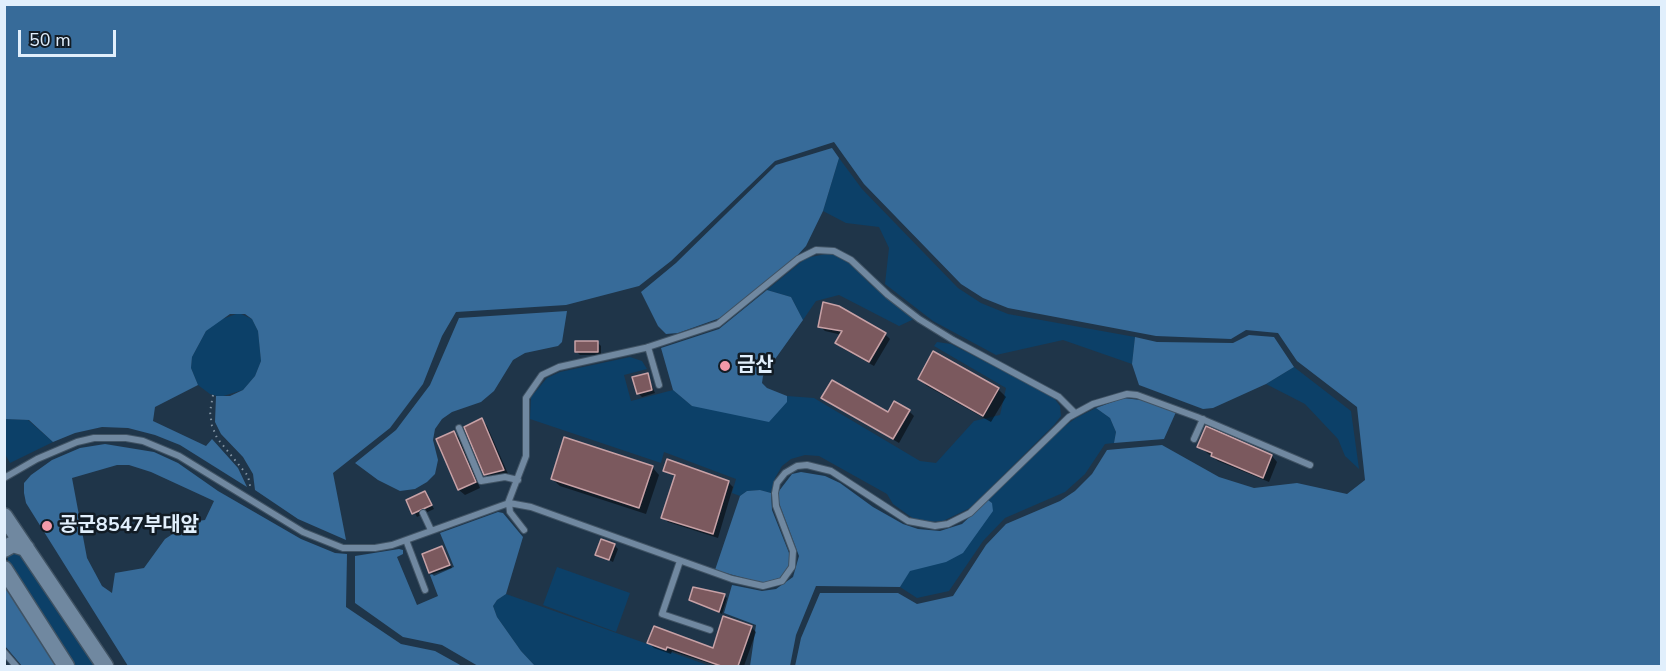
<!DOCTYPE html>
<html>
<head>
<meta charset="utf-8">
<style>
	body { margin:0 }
	#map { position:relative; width:1666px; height:671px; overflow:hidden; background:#1f3549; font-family:"Nunito Sans",sans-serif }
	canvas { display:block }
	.frame { position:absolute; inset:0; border:6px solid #e1effc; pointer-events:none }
	.scale { position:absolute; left:18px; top:30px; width:98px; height:27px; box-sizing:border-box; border:3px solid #e1effc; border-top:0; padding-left:8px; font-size:18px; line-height:21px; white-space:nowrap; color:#e1effc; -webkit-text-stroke:4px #121c25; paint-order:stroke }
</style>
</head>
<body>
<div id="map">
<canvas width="1666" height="671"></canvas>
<div class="frame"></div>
<div class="scale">50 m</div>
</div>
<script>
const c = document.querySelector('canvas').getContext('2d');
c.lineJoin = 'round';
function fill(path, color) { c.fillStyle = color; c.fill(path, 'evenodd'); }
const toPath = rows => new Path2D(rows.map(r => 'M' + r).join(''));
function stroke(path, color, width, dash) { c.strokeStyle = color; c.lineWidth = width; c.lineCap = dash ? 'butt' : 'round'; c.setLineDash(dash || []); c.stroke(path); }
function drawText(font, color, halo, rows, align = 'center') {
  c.font = font + ' "Nunito Sans","Noto Sans KR",sans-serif'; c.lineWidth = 5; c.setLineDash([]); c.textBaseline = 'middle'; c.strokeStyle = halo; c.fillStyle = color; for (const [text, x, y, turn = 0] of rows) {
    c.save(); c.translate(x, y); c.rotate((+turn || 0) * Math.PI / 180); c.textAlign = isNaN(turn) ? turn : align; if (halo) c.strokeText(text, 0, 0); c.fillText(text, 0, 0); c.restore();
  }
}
fill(toPath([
	[839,158,862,189,958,288,981,303,1008,314,1135,337,1132,364,1063,340,996,355,933,321,885,284,889,248,879,227,846,223,823,211],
	[831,253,852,265,870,284,914,319,899,326,839,295,816,301,803,320,791,297,767,290,806,258],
	[239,313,252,319,258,331,261,361,255,376,243,390,220,397,210,394,198,385,191,368,192,357,206,331,217,321],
	[937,342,951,344,1044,392,1054,398,1060,406,1061,416,1054,425,970,508,943,521,927,522,914,519,893,504,887,494,819,456,805,455,791,459,782,466,775,478,771,493,760,490,747,491,740,496,732,493,736,479,664,452,661,463,530,419,531,397,547,378,560,372,630,357,642,361,647,369,624,375,631,401,673,390,692,406,787,402,787,396,814,398,920,461,936,463,974,421,1000,415,1006,388,934,346],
	[1294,367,1351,411,1359,469,1345,456,1338,439,1305,404,1266,384],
	[1096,408,1110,418,1116,432,1114,443,1105,444,1085,474,1065,492,1005,518,983,541,949,591,917,598,900,587,909,571,926,566,992,503,988,500,1058,431,1076,418],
	[5,419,28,420,53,442,10,463,5,454],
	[20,552,69,630,97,666,72,666,8,563,8,554],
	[557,567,630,593,616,632,543,605],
	[506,594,710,666,535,666,521,651,497,617,493,606,497,600]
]), '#0c4068');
fill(toPath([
	[4,5,1661,5,1661,666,795,666,801,638,820,593,898,593,917,604,953,596,986,545,1006,524,1060,501,1075,491,1092,474,1107,450,1162,445,1219,477,1254,488,1297,483,1347,494,1365,480,1357,407,1297,361,1278,333,1246,330,1231,339,1156,336,1008,308,983,298,961,284,864,184,834,142,775,161,671,261,639,286,566,305,456,312,442,336,423,384,390,428,333,473,346,540,298,519,255,490,253,474,243,457,221,434,215,422,216,396,230,396,243,390,255,376,261,361,258,331,252,319,245,314,230,314,206,331,192,357,191,368,198,385,155,407,153,421,206,446,212,439,238,468,247,487,180,445,155,435,128,428,102,427,75,433,53,442,29,420,5,419],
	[832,148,839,158,823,211,806,246,795,258,720,318,678,333,666,334,658,326,641,292,676,263,776,165],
	[767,290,791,297,803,320,763,376,762,383,767,388,787,396,787,402,769,422,692,406,673,390,661,348,719,329],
	[567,311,562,342,558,346,525,353,513,360,494,391,481,402,452,412,442,419,435,429,433,440,438,460,435,474,427,482,415,489,400,491,378,480,355,463,396,430,430,385,459,318],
	[1249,335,1274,337,1294,367,1266,384,1213,408,1203,409,1139,385,1132,364,1135,337,1157,342,1233,343],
	[1123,398,1141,400,1176,412,1164,439,1114,443,1116,432,1110,418,1096,408],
	[105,444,154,452,178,463,218,491,301,539,335,553,347,554,346,607,401,644,435,651,462,666,128,666,26,503,24,493,24,483,31,475,52,460,80,448],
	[117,465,129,465,151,472,214,501,205,520,191,522,165,539,144,568,115,573,112,593,102,586,87,558,72,478],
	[801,472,825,476,840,483,873,507,903,524,918,529,940,531,962,524,988,500,992,503,993,511,963,553,946,562,910,571,900,587,816,586,796,635,790,666,750,666,756,625,724,613,732,585,762,591,776,589,793,577,799,556,779,503,779,491,792,474],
	[760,490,771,493,772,510,791,558,789,566,780,578,762,583,715,570,740,496,747,491],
	[498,512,503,513,523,537,506,594,497,600,493,606,497,617,521,651,535,666,478,666,442,645,403,637,355,603,355,556,399,549,403,550,403,554,397,557,417,605,438,596,430,575,454,567,440,533],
	[4,585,56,666,22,666,5,646]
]), '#376b99');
fill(toPath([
	[820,326,885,334,890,339,874,366,842,348,837,343,842,335,825,331],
	[597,342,601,346,601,355,580,355,577,352],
	[647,375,655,393,642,397,638,393],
	[920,379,998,389,1006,397,991,422,927,386],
	[823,398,888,414,909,411,914,416,899,443],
	[482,420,487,426,509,476,491,480,486,474],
	[454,433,460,438,480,488,465,495,459,490,438,440],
	[1199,447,1272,456,1277,462,1269,482,1218,461],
	[652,467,659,475,646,514,560,486,552,479],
	[665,470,728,482,733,487,718,538,668,522,663,517,675,477],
	[425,493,434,509,417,517,408,501],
	[614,545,618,549,613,562,597,554],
	[442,548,452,568,434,576,430,572],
	[724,596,727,598,722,614,691,600],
	[751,627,756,632,744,666,717,666,672,651,671,654,654,648,649,643,713,650]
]), '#0007');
const building = toPath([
	[823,302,839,306,886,333,869,362,835,343,842,331,818,327,823,302],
	[575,341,598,341,598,352,575,352,575,341],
	[933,351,999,388,983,416,918,379,933,351],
	[648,373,652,390,637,394,632,377,648,373],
	[832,380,888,412,894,401,910,410,893,439,821,398,832,380],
	[482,418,504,470,484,475,464,427,482,418],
	[1206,426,1272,455,1263,478,1211,456,1212,453,1197,447,1206,426],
	[454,431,476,482,458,490,436,439,454,431],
	[564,437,653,466,639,508,551,479,564,437],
	[667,459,729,481,713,534,661,518,675,475,663,471,667,459],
	[425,491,432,505,412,514,406,500,425,491],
	[601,539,615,544,609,560,595,555,601,539],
	[442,546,450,565,429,573,422,554,442,546],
	[693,587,725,594,719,612,689,600,693,587],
	[723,616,752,626,738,666,721,666,667,647,666,650,647,643,654,626,713,648,723,616]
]);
fill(building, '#7b595e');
stroke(building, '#c7a1a6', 1.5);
const service = toPath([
	[648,347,659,385],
	[459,428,481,481,505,477,518,480],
	[1194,439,1203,419],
	[4,478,37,459,77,442,94,438,126,438,143,441,179,456,303,532,343,548,375,548,392,545,509,503,531,507,732,579,763,586,782,581,792,567,793,551,776,506,775,493,777,483,785,473,797,466,807,465,831,471,908,521,935,526,948,524,970,513,1069,417,1093,404,1127,394,1137,395,1197,417,1310,465],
	[508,503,526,456,526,398,542,375,559,367,645,348,718,324,798,259,816,250,834,251,851,260,888,295,919,319,953,340,1059,397,1075,413],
	[509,503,510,512,524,530],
	[423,513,431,530],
	[406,540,425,590],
	[680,561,662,614,710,630],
	[4,652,16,666]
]);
const secondary = toPath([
	[4,516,105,666],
	[4,549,13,544,26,548],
	[4,569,66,666]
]);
stroke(service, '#405364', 8);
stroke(secondary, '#405364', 19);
stroke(toPath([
	[213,395,210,412,212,426,217,438,248,476,251,490]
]), '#8294a4', 2, [1.5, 4.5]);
stroke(service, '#7088a0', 6);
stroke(secondary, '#7088a0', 16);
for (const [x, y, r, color] of [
	[725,366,6,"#f39aa9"],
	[47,526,6,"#f39aa9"]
]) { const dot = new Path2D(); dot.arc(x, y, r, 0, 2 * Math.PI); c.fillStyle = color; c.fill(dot); stroke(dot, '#121c25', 2); }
drawText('bold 20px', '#e1effc', '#121c25', [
	["금산",737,366],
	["공군8547부대앞",59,526]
], 'left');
</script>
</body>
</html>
